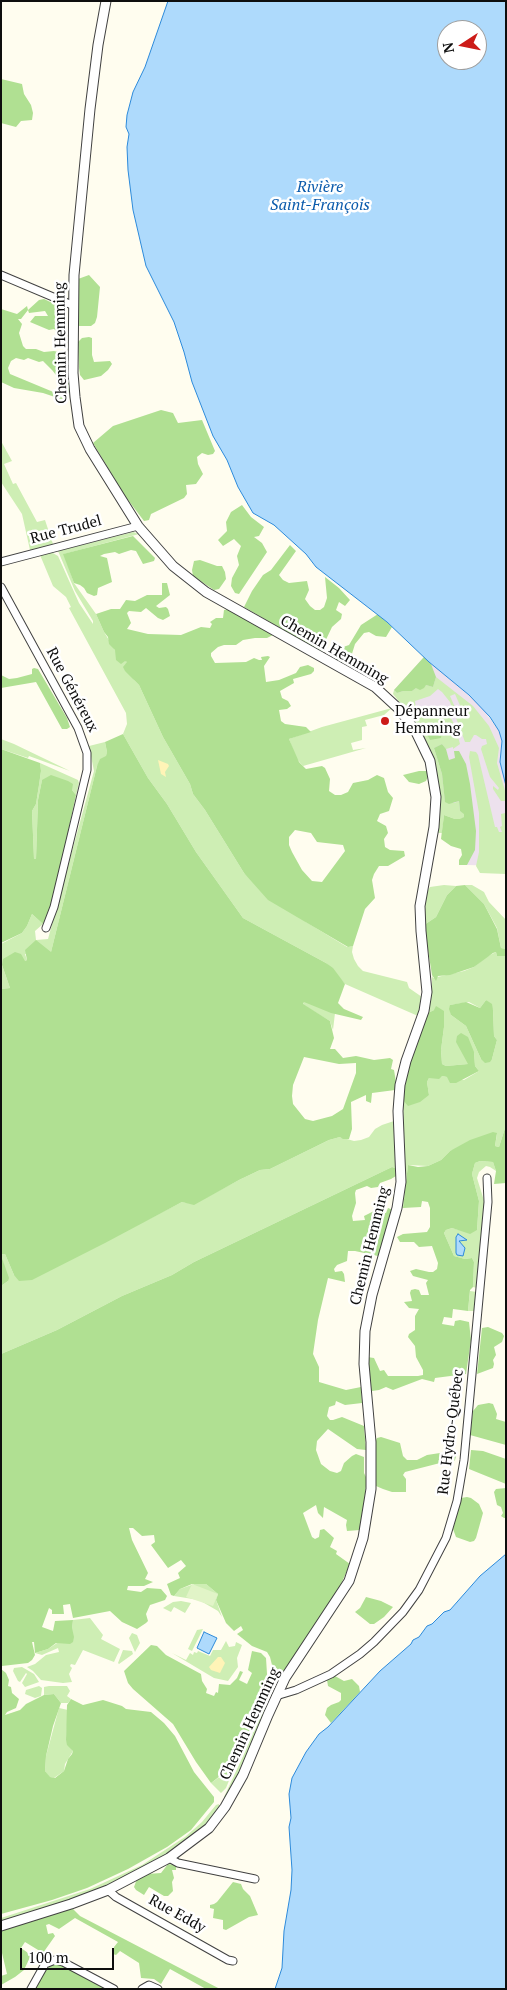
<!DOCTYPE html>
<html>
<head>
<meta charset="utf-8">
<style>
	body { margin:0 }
	#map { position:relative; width:507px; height:1990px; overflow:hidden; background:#fffdef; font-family:"PT Serif",serif }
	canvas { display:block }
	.frame { position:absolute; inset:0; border:2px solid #0e0e0e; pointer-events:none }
	.north { position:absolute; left:437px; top:20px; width:50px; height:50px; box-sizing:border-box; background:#fff; border:1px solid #9f9f9f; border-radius:50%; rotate:259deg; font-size:14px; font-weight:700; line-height:20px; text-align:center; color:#0e0e0e }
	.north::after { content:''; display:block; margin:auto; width:18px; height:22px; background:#cc1b18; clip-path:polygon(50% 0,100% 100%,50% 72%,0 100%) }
	.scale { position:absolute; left:20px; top:1948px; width:94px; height:22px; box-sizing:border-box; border:2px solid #0e0e0e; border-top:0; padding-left:6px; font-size:15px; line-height:18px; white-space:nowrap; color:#0e0e0e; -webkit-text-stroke:4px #fff; paint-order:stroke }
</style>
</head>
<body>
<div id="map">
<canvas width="507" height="1990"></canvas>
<div class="frame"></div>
<div class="north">N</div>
<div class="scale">100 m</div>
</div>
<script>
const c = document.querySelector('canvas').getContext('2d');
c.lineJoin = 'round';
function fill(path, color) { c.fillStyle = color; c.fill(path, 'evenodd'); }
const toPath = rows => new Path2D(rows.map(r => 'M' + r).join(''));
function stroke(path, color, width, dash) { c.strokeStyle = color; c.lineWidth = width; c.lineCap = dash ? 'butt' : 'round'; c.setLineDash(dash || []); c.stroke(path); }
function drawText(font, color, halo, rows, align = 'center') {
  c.font = font + ' "PT Serif",serif'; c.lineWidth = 5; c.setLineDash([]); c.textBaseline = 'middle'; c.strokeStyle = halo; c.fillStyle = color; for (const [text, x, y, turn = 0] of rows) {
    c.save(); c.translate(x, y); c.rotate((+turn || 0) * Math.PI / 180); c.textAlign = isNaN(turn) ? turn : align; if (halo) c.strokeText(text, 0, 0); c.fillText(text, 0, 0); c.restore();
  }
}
fill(toPath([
	[424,657,480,705,499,731,502,741,500,762,506,786,506,866,467,865,469,835,445,803,434,748,394,690]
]), '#ede1ed');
fill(toPath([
	[1,441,12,461,4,464,13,484,16,483,37,522,45,520,53,544,30,550,22,514,1,482],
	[133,532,139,534,64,554,74,583,96,614,104,632,115,650,127,662,134,680,139,685,163,737,190,784,193,794,205,810,244,873,306,922,347,947,353,946,352,952,354,959,358,966,363,971,407,982,409,988,422,997,418,1016,345,984,326,963,243,918,196,852,167,804,148,778,123,734,127,724,126,713,69,608,71,607,66,597,53,586,40,555,51,552,58,556,79,603,93,624,93,621,75,591,58,551],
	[436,677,473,706,489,726,499,748,497,763,506,794,506,801,501,801,493,789,493,786,498,790,499,788,490,777,481,749,482,746,487,744,486,739,482,739,476,735,474,735,470,742,465,742,450,702,442,692,438,689,430,696,415,701,416,710,437,708,445,711,450,716,455,726,460,744,453,749,453,747,446,749,442,744,434,748,442,774,445,801,454,803,459,801,460,811,464,813,464,817,461,819,455,819,444,815,442,833,437,833,440,810,440,791,433,757,420,728,393,694,394,690,397,693,403,691,412,691,416,688,426,685,433,687],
	[455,694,462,710,457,712,450,696],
	[426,723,439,725,442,729,442,734,430,740,422,724],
	[392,708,384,715,365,720,367,726,362,727,362,740,351,743,353,750,366,748,303,766,296,758,289,739,322,727],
	[1,739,14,744,70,771,29,756,28,758,1,749],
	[105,742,107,752,106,757,97,766,51,952,25,954,27,960,25,961,2,965,10,988,1,989,1,944,22,933,27,926,32,914,43,924,35,931,36,940,48,939,94,771,89,746],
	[470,751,476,752,478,755,495,827,497,827,499,832,502,832,500,827,502,826,501,814,505,813,506,874,480,873,476,866,479,852,479,813,469,757],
	[40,763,78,780,79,783,76,795,72,790,42,780,38,800,36,859,34,859,32,811,36,804,39,785,41,771],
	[444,885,456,886,447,895,436,917,424,925,426,894,430,887],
	[465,885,472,885,484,892,489,902,506,920,506,949,501,948,497,928,484,904],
	[496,952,497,956,506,956,506,1125,499,1147,495,1146,497,1134,450,1151,441,1160,428,1166,408,1165,403,1208,401,1208,405,1167,403,1100,429,1095,427,1082,429,1078,442,1076,464,1080,479,1071,475,1066,474,1052,468,1064,446,1066,442,1064,441,1050,444,1027,434,1010,428,1013,432,987,432,975,433,978,464,971,474,967,486,957],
	[486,1000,493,1010,494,1036,497,1040,492,1059,481,1059,466,1026,451,1015,450,1005,469,1002,480,1008],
	[304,1001,335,1013,333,1030,330,1021,303,1005],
	[394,1121,396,1176,395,1168,392,1167,194,1262,172,1275,122,1296,57,1330,1,1354,1,1286,8,1281,2,1258,2,1254,5,1254,14,1275,81,1254,182,1202,194,1204,239,1180,260,1170,270,1169,329,1140,340,1137,354,1141,361,1140,369,1137,375,1129,382,1125],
	[480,1161,493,1162,496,1171,490,1167,486,1166,479,1172,477,1178,485,1204,477,1288,473,1287,474,1262,472,1258,465,1259,454,1256,444,1233,446,1230,452,1228,463,1231,477,1230,479,1201,472,1174,475,1163],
	[470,1291,477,1292,475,1311,468,1311],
	[200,1582,206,1584,218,1594,216,1600,222,1617,218,1611,199,1600,174,1596,180,1589],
	[181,1601,191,1603,185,1613,174,1607,171,1612,163,1608,173,1602],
	[90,1618,103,1635,101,1639,120,1649,114,1662,83,1650,75,1665,71,1664,70,1666,72,1668,69,1674,72,1682,63,1683,41,1680,33,1671,27,1667,35,1664,46,1655,59,1652,58,1648,42,1655,35,1653,48,1649,57,1643,72,1628,73,1620],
	[203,1629,192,1651,188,1649,197,1630],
	[132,1633,137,1635,140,1643,135,1652,129,1638],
	[226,1641,229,1647,235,1646,236,1642,242,1645,237,1658,238,1667,228,1681,214,1678,172,1653,186,1660,190,1653,193,1655,194,1652,197,1653,198,1651,210,1656,213,1650,221,1650],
	[123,1650,132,1651,133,1654,119,1664,118,1663],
	[22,1667,34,1674,39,1682,25,1687,22,1683,27,1674,26,1673,20,1682,18,1681,13,1671,14,1668],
	[39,1686,42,1688,41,1696,35,1698,25,1694,26,1690],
	[49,1686,67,1686,70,1691,67,1696,71,1699,68,1703,61,1703,54,1694,44,1695,44,1687],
	[266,1707,244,1767,227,1797,224,1797,245,1752,260,1713],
	[59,1708,68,1710,66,1740,73,1751,65,1764,64,1771,54,1778,49,1777,45,1771,46,1756],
	[225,1773,232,1773,226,1788,221,1793,211,1783],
	[219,1804,219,1809,206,1825,172,1852,131,1875,89,1894,1,1922,1,1918,90,1889,142,1865,185,1837,202,1822,216,1805]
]), '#ceeeb4');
fill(toPath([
	[1,79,22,84,24,94,31,105,33,113,32,120,21,121,16,127,1,123],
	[89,275,100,287,97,317,95,323,91,326,79,326,77,324,78,279],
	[44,299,65,309,67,314,65,334,61,335,54,329,49,330,30,322,35,316,48,316,45,311,29,313,28,310,39,300],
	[27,306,28,310,21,319,18,319,22,324,19,333,23,346,26,349,36,349,44,352,54,351,67,354,70,390,68,394,65,393,57,381,56,375,52,370,43,361,39,362,28,358,24,360,16,358,11,361,8,368,10,374,63,396,64,398,61,399,43,393,14,388,1,382,1,309,17,314],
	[89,337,92,338,92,355,94,362,110,361,112,364,108,370,101,376,84,380,80,375,79,368,78,342,82,338],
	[161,410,173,413,178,423,202,420,215,451,213,454,208,455,202,453,197,457,198,464,203,474,196,484,186,485,187,494,184,498,151,514,149,520,144,521,125,496,93,443,113,426],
	[242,505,251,517,264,527,259,536,254,537,262,543,267,552,239,594,235,593,231,586,232,578,239,565,237,556,241,546,234,539,223,546,218,540,227,531,226,522,231,512],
	[133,536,155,558,154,561,143,564,136,551,131,550,119,554,115,552,104,554,100,556,107,558,112,582,98,588,97,595,94,596,87,593,84,588,80,585,74,583,63,554],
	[290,545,296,551,279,575,283,580,289,583,307,581,309,590,305,599,310,606,315,610,320,610,324,607,327,598,325,577,339,588,350,600,345,606,339,602,336,610,342,614,341,619,332,627,323,646,323,653,244,607,252,591,263,575,271,570],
	[200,560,217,566,222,566,225,572,226,579,219,589,214,590,193,576,192,570,194,561],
	[162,583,167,583,170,595,156,606,159,608,166,607,168,609,170,616,163,620,158,618,146,608,141,612,129,611,127,613,131,623,127,629,148,634,181,635,201,627,210,628,212,624,210,622,216,618,223,618,224,610,229,609,273,635,267,638,255,638,243,640,236,645,224,645,218,647,211,653,211,656,215,663,246,662,254,658,259,660,262,660,261,657,268,656,270,657,264,666,266,682,279,680,296,673,300,667,308,665,314,668,314,671,311,674,293,679,294,683,280,691,282,698,288,701,291,706,287,709,279,710,281,721,285,724,306,727,311,732,289,739,299,762,306,769,322,766,325,768,330,779,329,791,335,795,341,795,348,792,353,783,368,780,377,775,384,778,388,792,393,798,389,811,380,814,377,821,386,826,388,833,384,839,385,847,390,850,404,851,405,856,388,866,379,866,374,874,372,880,375,898,365,909,353,946,348,947,268,900,244,873,205,810,193,794,190,784,163,737,139,685,125,671,123,667,127,662,125,661,121,664,116,660,115,650,109,644,108,637,104,632,96,614,111,609,120,609,126,600,135,601,147,595,162,595],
	[295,830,311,833,317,842,343,845,345,851,322,882,312,881,302,870,292,852,289,845,289,837],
	[378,614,392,627,386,637,376,636,369,632,364,633,355,644,351,657,361,664,360,672,334,658,333,655,340,648,349,645,361,625],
	[424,657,431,664,436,677,433,687,426,685,424,688,420,690,416,688,412,691,403,691,397,693,394,690],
	[34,668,38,669,67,718,70,727,67,729,62,729,36,682,1,688,1,675,9,679,17,678,32,674,32,669],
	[426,723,439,725,442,729,441,738,430,740,421,724],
	[123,734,148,778,167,804,196,852,243,918,326,963,333,968,345,984,338,1003,344,1009,363,1017,361,1020,331,1013,304,1002,303,1004,330,1021,334,1038,330,1049,335,1049,343,1058,356,1056,374,1060,390,1058,393,1060,391,1069,394,1070,396,1082,395,1090,372,1093,371,1103,366,1101,366,1095,351,1102,352,1129,349,1139,343,1139,340,1137,329,1140,270,1169,260,1170,239,1180,194,1205,182,1202,105,1243,32,1280,19,1281,14,1275,5,1254,2,1254,2,1258,9,1278,8,1281,1,1286,1,989,10,988,2,965,3,959,15,952,21,954,25,961,27,960,25,950,36,940,51,952,97,766,100,759,106,756,107,752,105,742],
	[304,1057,339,1064,356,1063,356,1073,343,1109,332,1116,313,1121,305,1119,293,1104,292,1096,293,1085],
	[442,744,446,749,449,760,455,758,454,751,459,751,466,764,470,784,476,831,475,850,467,865,459,865,459,860,462,855,461,849,451,846,441,839,444,815,455,819,460,819,464,817,464,814,460,811,459,801,449,804,445,802,442,774,434,748],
	[1,749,40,763,41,771,39,785,36,804,32,811,34,859,36,859,38,800,42,780,51,775,68,781,73,784,72,790,76,795,52,906,43,924,32,914,27,926,22,933,1,943],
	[419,771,427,771,429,774,426,781,419,784,409,782,403,775],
	[465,885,484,904,497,929,501,948,506,949,506,956,497,956,496,952,493,953,474,967,450,975,438,976,436,981,432,975,424,925,436,917,447,895,456,886],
	[486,1000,492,1004,493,1010,494,1036,497,1040,492,1059,490,1062,485,1063,481,1059,466,1026,451,1015,449,1009,450,1005,466,1002,480,1008],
	[436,1006,444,1011,444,1027,441,1050,442,1064,446,1066,468,1064,456,1042,457,1036,461,1033,468,1037,474,1052,475,1066,479,1071,456,1083,450,1083,447,1077,442,1076,439,1079,429,1078,427,1082,429,1095,420,1102,408,1106,403,1100,407,1072,428,1013,434,1010],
	[506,1125,506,1183,494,1184,496,1171,493,1162,480,1161,475,1163,472,1174,479,1201,477,1230,470,1234,452,1228,446,1230,444,1233,454,1256,465,1259,472,1258,474,1262,473,1287,470,1290,468,1311,453,1309,452,1318,444,1317,442,1324,454,1326,455,1321,460,1320,469,1322,471,1340,466,1374,435,1378,434,1382,422,1379,393,1390,386,1387,379,1390,372,1391,370,1389,367,1357,374,1358,380,1371,384,1370,388,1376,418,1376,423,1375,423,1370,416,1357,415,1346,408,1337,409,1334,415,1330,415,1316,419,1309,409,1308,404,1302,412,1301,410,1293,411,1290,415,1289,419,1290,421,1295,429,1295,426,1283,428,1280,413,1276,410,1271,416,1269,429,1272,433,1272,437,1269,438,1263,432,1246,419,1247,414,1242,400,1242,397,1237,403,1234,427,1232,430,1227,430,1208,428,1202,422,1201,421,1207,403,1208,408,1165,418,1167,428,1166,441,1160,450,1151,470,1140,493,1132,497,1133,495,1146,499,1147],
	[392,1167,395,1168,396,1176,391,1179,380,1183,378,1187,371,1188,367,1186,356,1190,355,1193,356,1203,352,1216,353,1221,365,1220,364,1216,374,1211,386,1213,388,1208,393,1210,390,1220,378,1256,355,1251,348,1251,347,1261,337,1265,334,1269,335,1272,342,1271,344,1274,345,1282,328,1278,318,1320,313,1354,319,1367,319,1382,346,1390,361,1387,362,1403,345,1405,336,1401,335,1405,329,1407,327,1416,330,1420,333,1420,342,1417,364,1426,366,1450,357,1449,328,1429,317,1441,316,1450,321,1464,330,1471,337,1473,341,1471,344,1463,352,1456,356,1454,364,1457,364,1473,367,1479,360,1530,347,1531,346,1525,347,1520,324,1507,323,1518,318,1513,316,1505,303,1513,312,1537,315,1539,319,1537,320,1530,324,1529,334,1538,330,1547,337,1551,336,1554,350,1564,337,1593,283,1672,270,1688,269,1683,272,1665,270,1657,267,1652,252,1646,237,1634,243,1630,241,1626,234,1631,226,1623,216,1600,218,1594,206,1584,192,1584,180,1589,174,1596,171,1595,167,1584,180,1578,178,1573,186,1566,181,1560,168,1568,151,1545,155,1542,154,1535,142,1536,133,1528,129,1528,132,1540,148,1573,145,1579,153,1582,144,1586,128,1586,127,1590,141,1592,147,1588,161,1589,167,1596,165,1600,150,1605,146,1614,148,1621,146,1623,137,1629,122,1622,110,1611,73,1618,70,1604,63,1605,64,1614,52,1614,52,1610,49,1608,42,1627,53,1631,55,1621,73,1620,72,1628,74,1637,73,1642,70,1644,56,1643,48,1649,35,1653,34,1642,32,1642,35,1655,32,1660,28,1663,2,1666,1,1668,1,1354,57,1330,122,1296,172,1275,194,1262],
	[488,1327,502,1333,504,1336,502,1342,494,1347,496,1355,493,1360,494,1364,493,1368,477,1374,482,1328],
	[489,1403,493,1404,497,1414,496,1419,506,1422,506,1445,470,1435,473,1411,478,1405],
	[381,1437,400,1443,403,1456,407,1460,417,1460,427,1455,453,1451,457,1453,455,1460,452,1463,444,1462,405,1472,403,1475,406,1479,406,1492,392,1492,383,1489,376,1486,375,1484,375,1442,377,1438],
	[471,1450,483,1451,506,1459,506,1484,469,1469],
	[506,1488,506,1518,504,1518,501,1516,503,1513,501,1507,497,1505,494,1492,496,1489],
	[467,1497,471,1498,479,1504,483,1513,476,1538,474,1541,470,1542,456,1537,453,1529,461,1498],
	[366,1597,381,1601,393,1607,384,1617,374,1624,370,1624,355,1612,360,1608],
	[151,1645,157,1646,166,1655,201,1674,202,1681,207,1689,206,1693,214,1696,216,1692,218,1693,219,1684,230,1685,237,1678,240,1671,243,1672,239,1680,247,1684,252,1673,248,1670,252,1651,261,1653,266,1658,267,1674,264,1700,232,1773,220,1776,211,1783,196,1762,173,1724,133,1689,128,1683,124,1671],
	[1,1669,6,1673,9,1680,8,1686,11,1687,12,1693,19,1699,16,1708,7,1712,5,1715,20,1710,26,1704,44,1695,54,1694,61,1703,53,1726,46,1756,45,1771,50,1777,55,1778,64,1771,68,1759,72,1754,73,1751,67,1745,66,1740,67,1705,71,1699,83,1705,103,1700,122,1706,126,1709,151,1712,164,1723,175,1736,194,1772,214,1797,214,1802,191,1830,167,1847,128,1869,87,1888,52,1900,1,1914],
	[335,1676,344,1681,352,1679,359,1686,360,1692,331,1723,325,1715,327,1708,331,1705,339,1702,341,1700,341,1693,328,1686,327,1680],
	[168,1864,176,1865,176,1870,172,1870,174,1878,172,1882,173,1891,168,1896,164,1896,149,1887,144,1895,136,1890,134,1887,137,1879,147,1874,161,1873],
	[233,1882,241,1884,243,1889,250,1896,258,1915,249,1917,226,1930,223,1929,223,1920,213,1918,214,1909,210,1908,210,1905,214,1904,217,1902],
	[72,1908,80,1916,220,1989,206,1989,170,1969,161,1984,154,1979,141,1978,139,1963,120,1951,116,1955,113,1954,114,1947,118,1942,75,1918,59,1929,49,1924,46,1925,48,1934,53,1933,55,1936,43,1953,25,1942,21,1948,31,1955,24,1970,15,1977,1,1985,1,1976,7,1974,2,1953,1,1929],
	[57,1963,62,1965,108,1989,35,1989,47,1967]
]), '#b0e092');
fill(toPath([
	[158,760,168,764,169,766,165,772,166,777,161,774],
	[218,1657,221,1657,225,1663,220,1673,211,1670,209,1667]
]), '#fff4b7');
fill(toPath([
	[192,1584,218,1594,213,1606,186,1597]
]), '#e1f4c7');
const water = toPath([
	[168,1,506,1,506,786,500,762,502,741,499,731,490,717,469,695,429,662,387,622,316,567,306,554,274,525,253,513,238,487,227,460,213,436,192,382,184,352,174,322,146,266,133,210,128,170,127,147,129,134,126,127,127,115,133,92,145,67,168,1],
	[447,30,477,30,477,60,447,60,447,30],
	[458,1234,467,1240,459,1241,465,1248,463,1256,457,1255,456,1253,456,1237,458,1234],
	[506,1554,506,1989,275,1989,282,1968,284,1931,291,1890,292,1870,289,1827,291,1818,289,1794,292,1778,306,1752,319,1734,328,1727,380,1671,411,1644,413,1640,419,1637,427,1626,432,1624,444,1612,450,1610,480,1576,506,1554],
	[204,1632,217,1638,209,1654,197,1648,204,1632]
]);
fill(water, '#aedafc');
stroke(water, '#2d8ada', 1);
const minor = toPath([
	[1,275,72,305],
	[1,562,138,526],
	[1,587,78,728,87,753,87,770,54,907,46,928],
	[276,1696,296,1690,331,1674,360,1654,374,1642,403,1612,419,1590,446,1538,457,1501,464,1460,488,1202,487,1178],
	[169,1858,178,1863,255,1879],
	[108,1890,116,1897,228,1960,233,1961],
	[31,1989,45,1964,55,1960,63,1962,114,1989],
	[142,1989,149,1985,158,1989]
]);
const tertiary = toPath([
	[1,1926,71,1904,108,1890,169,1858,209,1828,225,1807,243,1775,268,1715,285,1678,349,1581,363,1538,371,1489,371,1442,364,1364,365,1331,372,1295,397,1208,401,1182,398,1111,400,1085,406,1061,424,1011,427,992,421,931,420,906,434,827,436,797,430,761,416,732,400,710,375,687,206,592,173,566,138,526,90,449,79,426,75,397,73,373,74,275,90,109,98,45,106,1]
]);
stroke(minor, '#414141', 9);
stroke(tertiary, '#414141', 11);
stroke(minor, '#fff', 7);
stroke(tertiary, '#fff', 9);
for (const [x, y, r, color] of [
	[385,721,5,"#cc1b18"]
]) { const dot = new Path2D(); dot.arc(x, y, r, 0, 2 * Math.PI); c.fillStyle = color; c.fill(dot); stroke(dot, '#fff', 2); }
drawText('15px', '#0e0e0e', '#fff', [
	["Chemin Hemming",61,343,-91],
	["Rue Trudel",66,530,-15],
	["Chemin Hemming",334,650,30],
	["Rue Généreux",72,690,62],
	["Chemin Hemming",370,1246,-76],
	["Rue Hydro-Québec",451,1432,-83],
	["Chemin Hemming",250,1724,-65],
	["Rue Eddy",177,1914,29]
]);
drawText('15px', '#0e0e0e', '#fff', [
	["Dépanneur",395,712],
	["Hemming",395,729]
], 'left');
drawText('italic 16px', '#0b5bac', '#fff', [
	["Rivière",320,187],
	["Saint-François",320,205]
]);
</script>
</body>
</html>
